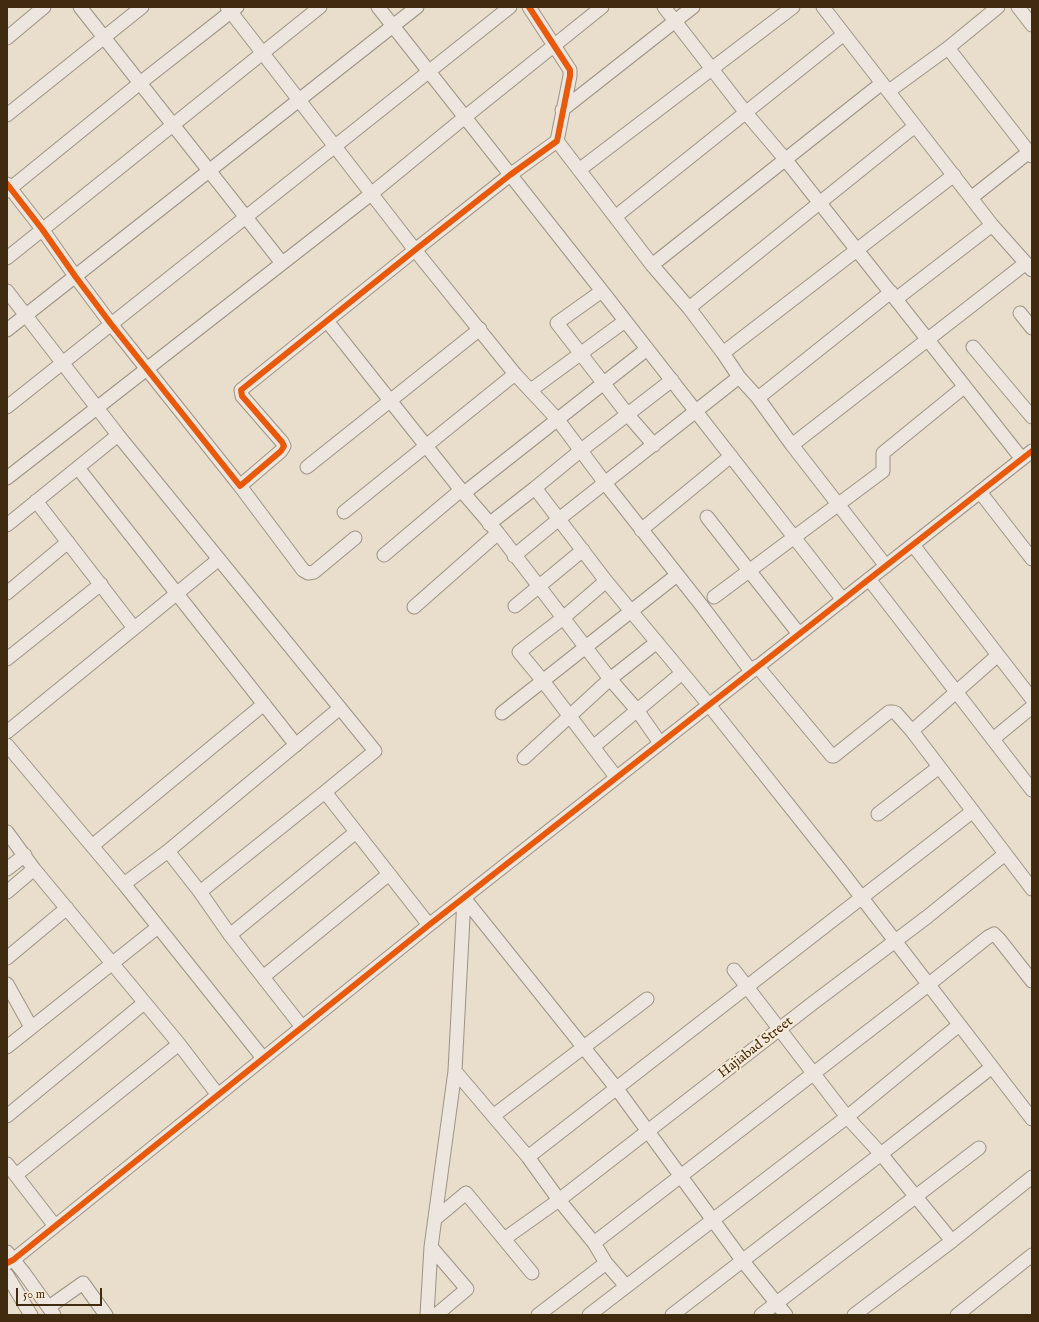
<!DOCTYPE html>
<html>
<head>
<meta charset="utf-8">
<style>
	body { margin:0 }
	#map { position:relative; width:1039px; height:1322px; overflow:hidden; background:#e9ddcb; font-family:"IM FELL English",serif }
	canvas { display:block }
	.frame { position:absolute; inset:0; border:8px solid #402a10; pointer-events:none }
	.scale { position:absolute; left:16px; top:1288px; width:86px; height:18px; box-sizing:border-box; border:2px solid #402a10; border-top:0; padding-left:5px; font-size:12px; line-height:14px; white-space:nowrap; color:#402a10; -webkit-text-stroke:3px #f9ebd5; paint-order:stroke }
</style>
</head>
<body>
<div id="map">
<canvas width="1039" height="1322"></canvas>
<div class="frame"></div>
<div class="scale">50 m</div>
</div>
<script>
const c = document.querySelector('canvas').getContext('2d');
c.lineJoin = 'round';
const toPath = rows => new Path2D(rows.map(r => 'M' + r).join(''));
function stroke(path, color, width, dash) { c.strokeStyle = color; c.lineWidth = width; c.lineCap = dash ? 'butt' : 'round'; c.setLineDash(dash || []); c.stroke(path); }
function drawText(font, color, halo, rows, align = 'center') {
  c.font = font + ' "IM FELL English",serif'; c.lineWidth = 3.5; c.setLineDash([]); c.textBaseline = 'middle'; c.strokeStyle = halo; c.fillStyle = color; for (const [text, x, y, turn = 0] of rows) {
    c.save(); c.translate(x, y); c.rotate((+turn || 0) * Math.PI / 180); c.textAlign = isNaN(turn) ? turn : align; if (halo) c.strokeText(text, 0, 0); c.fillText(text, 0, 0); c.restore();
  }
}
const minor = toPath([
	[80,7,282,263],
	[227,7,415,250,515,374,558,420,605,483,702,606,751,671],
	[378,7,602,291,843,600],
	[664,7,746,113,785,159,1022,459],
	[823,7,992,225,1032,270],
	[1018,7,1032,25],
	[7,38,44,7],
	[948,48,1032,156],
	[889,91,948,48,998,7],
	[562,110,693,7],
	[7,115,142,7],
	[557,141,652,265,689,308,723,353,739,377,758,398,792,445,886,566],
	[579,170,793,7],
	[7,184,42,229,75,276,111,324,240,486,281,451,284,446,282,442,242,396,241,390,415,250,510,175,557,141,570,76,570,70,529,7],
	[7,191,140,83,237,7],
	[971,198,1029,152],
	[615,217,844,34],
	[7,258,320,7],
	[652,265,882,83],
	[7,291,118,435,375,751,325,792,429,925],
	[602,291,557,323,628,415,654,445],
	[896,299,992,225],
	[689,308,915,126],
	[1020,313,1032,328],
	[327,321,461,490,498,533,610,679,637,710,660,743],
	[7,330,417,7],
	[973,347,1032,417],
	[723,353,954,175],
	[531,390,625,321],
	[758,398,891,292],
	[7,407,510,7],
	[792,445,1026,263],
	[307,467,480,329],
	[78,468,296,745],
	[7,478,371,194,465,117,602,7],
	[240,486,303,570,308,573,314,572,355,538],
	[535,488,606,581,709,705,842,872,1032,1119],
	[980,492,1032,559],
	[464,493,647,349],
	[36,501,134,628],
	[344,512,515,374],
	[707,517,799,634],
	[489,524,535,488,580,451,672,380],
	[7,525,118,435],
	[641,530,731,456],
	[913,545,1032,699],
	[384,555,461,490],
	[514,556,559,519,739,377],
	[869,579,1032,790],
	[606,581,563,618,519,652,543,681,616,777],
	[7,593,68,542],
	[714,597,883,471,883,453,964,387],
	[515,606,583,550],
	[414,607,498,533],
	[7,659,101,584],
	[757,666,832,756,834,756,889,712,893,712,896,713,912,731,1032,889],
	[502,713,677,575],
	[912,731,998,655],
	[7,732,219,559],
	[993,739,1032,707],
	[7,745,124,884,263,1058],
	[593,747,682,673],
	[524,758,610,679,657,642],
	[878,814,939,767],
	[7,832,34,869,179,1044,218,1095],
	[92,846,264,704],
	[168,851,200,892,230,935,302,1027],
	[7,869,25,855],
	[124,884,168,851,340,708],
	[7,892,34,869],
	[200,892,325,792],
	[464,898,617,1089,742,1260,786,1315],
	[230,935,356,832],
	[7,958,67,908],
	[734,970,847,1117,881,1154,952,1241],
	[263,977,389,874],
	[7,984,31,1027],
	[7,1047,158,927],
	[455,1071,528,1157,559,1200,594,1243],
	[7,1116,144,1003],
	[493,1116,647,999],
	[528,1157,973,811],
	[7,1164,55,1226],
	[16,1175,179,1044],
	[435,1219,466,1193,532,1273],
	[504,1239,559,1200,813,1003,927,917,1005,854],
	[431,1247,467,1289,436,1315],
	[7,1252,24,1273,54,1315],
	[7,1263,13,1260,429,925,1032,451],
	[606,1263,626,1286],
	[7,1275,31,1315],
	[49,1307,83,1283,106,1315],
	[427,1315,431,1247,455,1071,464,898],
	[538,1315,606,1263,594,1243,928,985,988,937,994,934,999,939,1032,981],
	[589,1315,847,1117,959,1025],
	[672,1315,881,1154,992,1067],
	[761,1315,979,1148],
	[854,1315,952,1241,1032,1177],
	[957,1315,1032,1255]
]);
stroke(minor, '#9d9385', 15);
stroke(minor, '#ece6de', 13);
stroke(toPath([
	[7,184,42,229,75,276,111,324,240,486,281,451,284,446,282,442,242,396,241,390,415,250,510,175,557,141,570,76,570,70,529,7],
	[7,1263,13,1260,429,925,1032,451]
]), '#e8590c', 6);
drawText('14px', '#402a10', '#f9ebd5', [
	["Hajiabad Street",756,1048,-38]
]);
</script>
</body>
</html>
